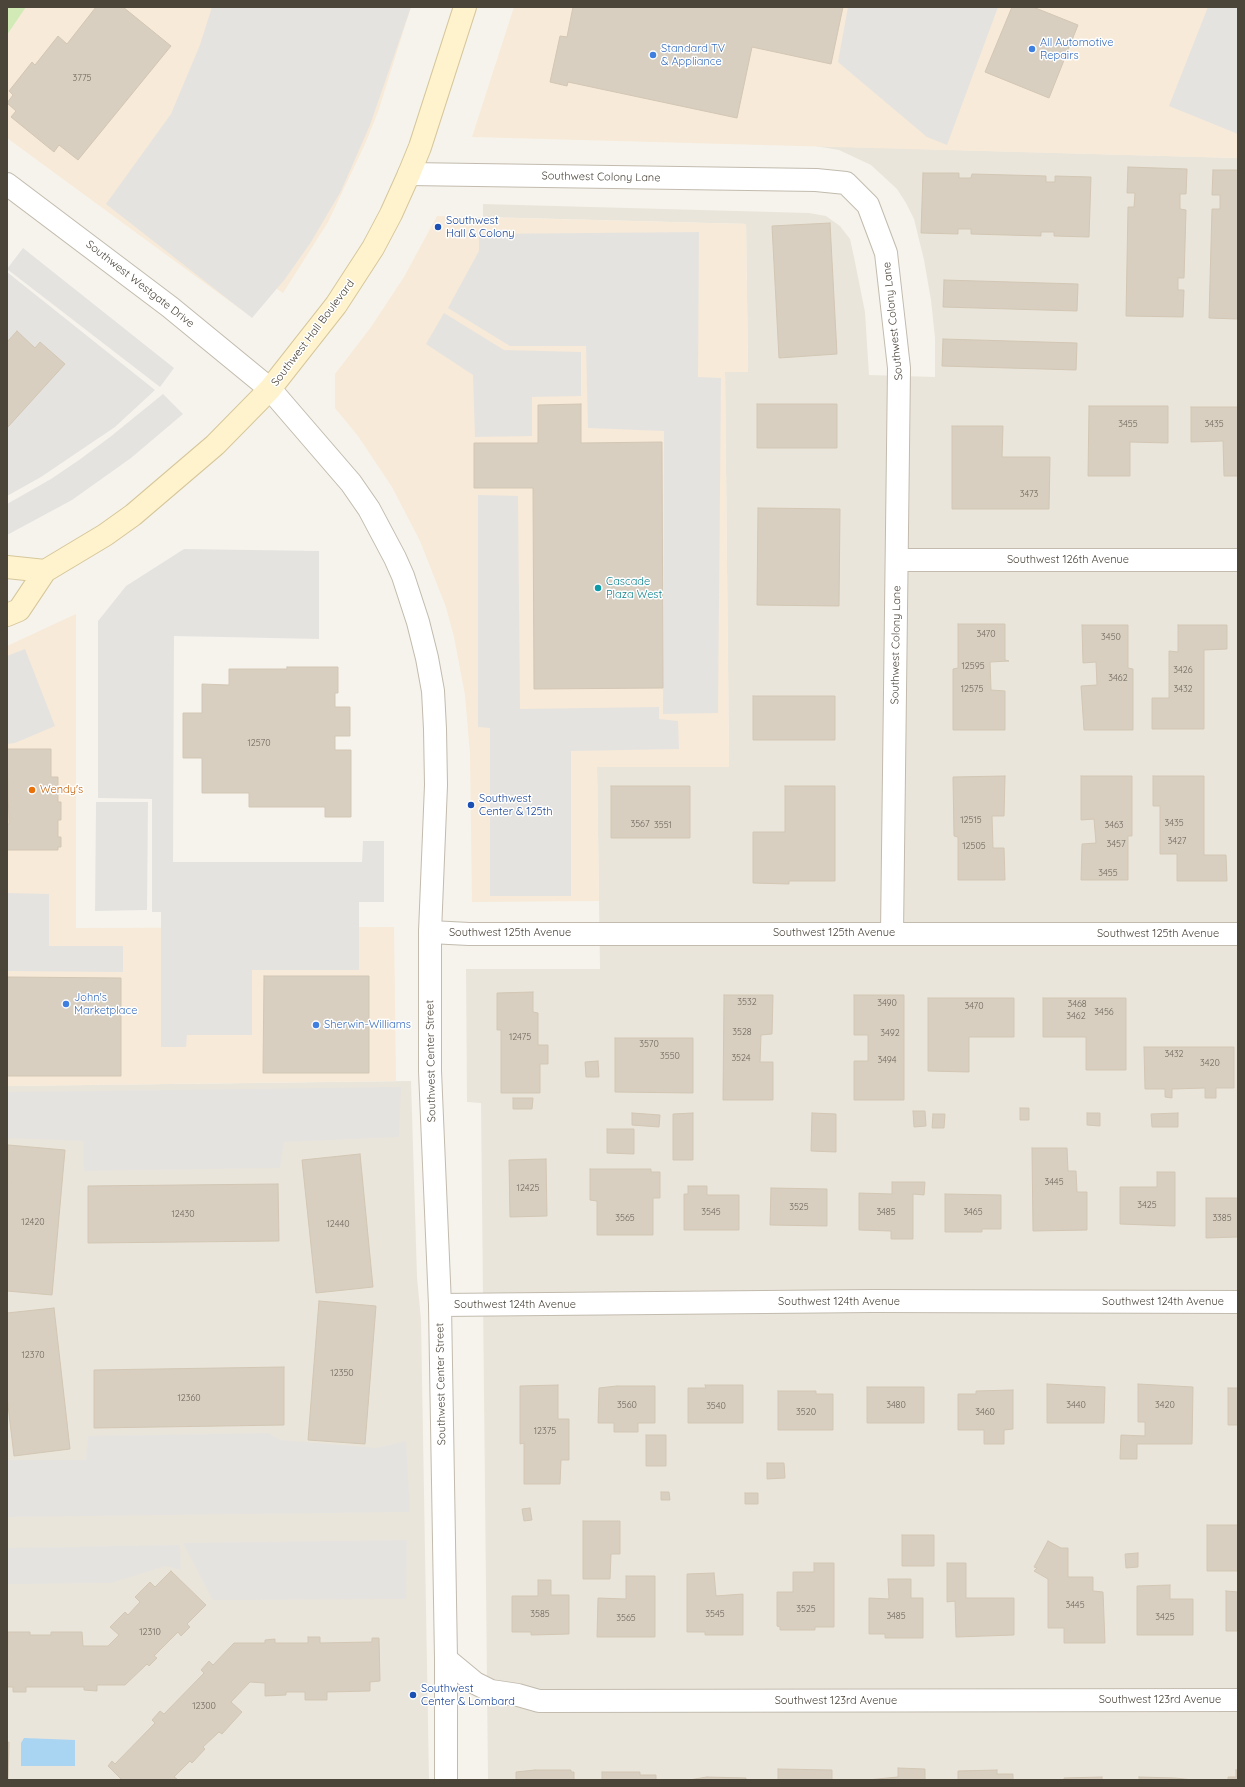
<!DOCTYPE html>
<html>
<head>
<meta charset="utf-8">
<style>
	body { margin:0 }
	#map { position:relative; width:1245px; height:1787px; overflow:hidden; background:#f6f3ec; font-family:Quicksand,sans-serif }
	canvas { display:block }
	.frame { position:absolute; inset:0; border:8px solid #4b4439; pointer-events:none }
</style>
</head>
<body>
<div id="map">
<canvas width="1245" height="1787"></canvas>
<div class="frame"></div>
</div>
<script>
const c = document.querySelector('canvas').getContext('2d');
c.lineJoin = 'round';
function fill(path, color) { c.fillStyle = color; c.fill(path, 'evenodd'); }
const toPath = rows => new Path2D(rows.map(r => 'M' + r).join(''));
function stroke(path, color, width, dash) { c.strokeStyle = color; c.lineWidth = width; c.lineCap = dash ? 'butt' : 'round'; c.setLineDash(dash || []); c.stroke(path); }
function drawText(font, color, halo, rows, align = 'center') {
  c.font = font + ' Quicksand,sans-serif'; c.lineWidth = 3; c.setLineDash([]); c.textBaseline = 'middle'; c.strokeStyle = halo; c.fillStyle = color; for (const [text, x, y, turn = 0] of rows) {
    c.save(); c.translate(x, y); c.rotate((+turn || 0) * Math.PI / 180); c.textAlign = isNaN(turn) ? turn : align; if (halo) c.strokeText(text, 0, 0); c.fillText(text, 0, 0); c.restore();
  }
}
fill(toPath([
	[815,146,1238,158,1238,1780,488,1780,481,1103,467,1102,466,969,600,969,597,767,729,767,725,371,748,372,746,224,483,217,483,204,809,213,826,216,840,226,850,239,854,257,865,312,869,375,935,377,935,338,931,300,924,260,914,219,906,203,897,189,871,165,839,150],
	[411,1081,417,1277,421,1320,429,1780,7,1780,7,1086]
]), '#eae5da');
fill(toPath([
	[26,7,411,7,378,112,365,144,328,222,283,293,274,287,243,311,7,138,7,35],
	[514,7,1238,7,1238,158,472,137],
	[437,216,746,224,748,372,725,372,729,767,597,767,599,901,472,902,470,754,465,695,454,637,446,607,420,541,392,487,358,436,335,408,335,374,371,327,404,277],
	[76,614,76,928,394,927,396,1081,7,1086,7,646]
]), '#f7ead8');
fill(toPath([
	[7,7,26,7,7,35]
]), '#d2eab5');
fill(toPath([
	[212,7,411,7,370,125,341,191,311,242,285,279,252,318,106,204,171,114,200,45],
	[848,7,998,7,947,145,927,137,838,62],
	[1208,7,1238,7,1238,134,1169,106],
	[699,232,698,377,721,378,718,713,663,714,664,431,588,428,586,346,510,346,448,308,479,251,479,234],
	[23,248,174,368,160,387,7,269],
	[7,272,155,390,115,427,41,477,7,496],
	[444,313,504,350,581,352,581,396,532,397,532,436,475,437,473,375,426,344],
	[163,394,183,414,131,458,72,500,7,535,7,504,51,479,79,460,110,437],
	[478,495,518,496,520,709,659,707,659,719,678,721,679,749,571,751,571,896,490,896,490,728,478,727],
	[184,549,319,551,319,639,174,636,173,862,362,862,363,841,384,841,384,902,359,902,359,970,252,970,252,1035,187,1035,186,1047,161,1047,161,912,152,912,152,799,98,798,98,621,126,586],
	[25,649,55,726,15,743,7,744,7,656],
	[96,802,148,802,147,910,95,911],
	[7,893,49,894,49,946,123,946,123,972,7,971],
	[401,1087,399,1137,284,1142,280,1168,84,1171,83,1141,7,1138,7,1092],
	[268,1433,281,1440,376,1448,406,1441,410,1512,7,1517,7,1460,86,1460,88,1436],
	[407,1540,406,1599,213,1600,183,1543],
	[180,1545,181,1570,166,1566,111,1583,7,1584,7,1548]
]), '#e5e3e0');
fill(toPath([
	[24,1738,75,1740,75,1766,21,1766,21,1743]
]), '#a9d4f2');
const building = toPath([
	[96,7,123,7,171,46,78,160,59,145,54,152,11,117,16,111,7,103,13,95,9,91,32,62,35,65,58,36,67,44,96,7],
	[573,7,843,7,831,64,752,47,737,118,568,82,567,86,550,82,560,36,567,37,573,7],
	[1012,7,1033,7,1078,25,1049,98,985,72,1012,7],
	[1128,167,1187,169,1186,194,1180,194,1180,209,1186,210,1184,278,1178,278,1178,290,1184,290,1183,317,1126,316,1128,207,1134,207,1135,193,1127,193,1128,167],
	[1213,170,1238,170,1238,319,1209,318,1212,209,1220,209,1220,195,1212,195,1213,170],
	[923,173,959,173,959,178,971,178,972,174,1046,176,1046,182,1055,182,1055,176,1091,177,1089,237,1054,236,1054,232,1041,232,1041,236,971,234,971,229,958,229,958,234,921,233,923,173],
	[830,223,837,354,779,358,772,226,830,223],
	[944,280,1078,284,1077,311,943,307,944,280],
	[17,331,35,348,40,342,65,364,7,428,7,342,17,331],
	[943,339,1077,343,1076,370,942,366,943,339],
	[581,404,581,443,662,442,663,688,534,689,533,488,474,488,474,443,538,443,538,405,581,404],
	[757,404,837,404,837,448,757,448,757,404],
	[1089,406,1168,406,1168,443,1130,442,1130,476,1088,476,1089,406],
	[1191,407,1238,407,1238,476,1224,476,1223,441,1191,442,1191,407],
	[952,426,1003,426,1002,457,1050,457,1049,509,952,509,952,426],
	[758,508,840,509,839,606,757,605,758,508],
	[958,624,1005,624,1005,660,1009,661,990,662,991,690,1005,691,1005,730,953,730,953,669,958,668,958,624],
	[1082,625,1128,625,1128,668,1133,669,1133,730,1084,730,1081,686,1097,685,1096,662,1083,663,1082,625],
	[1178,625,1227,625,1227,649,1204,650,1204,729,1152,729,1152,698,1169,698,1169,651,1178,652,1178,625],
	[287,667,338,667,338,693,335,693,335,707,350,707,350,736,335,736,335,750,351,750,351,817,325,817,325,807,249,807,249,793,202,793,202,758,183,758,183,713,202,713,202,684,229,685,229,669,287,669,287,667],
	[753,696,835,696,835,740,753,740,753,696],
	[7,749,51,749,51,777,58,777,58,802,61,802,61,820,58,820,58,837,61,837,61,847,58,847,58,850,7,850,7,824,9,824,7,749],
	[1005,776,1004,816,992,816,993,848,1004,848,1005,880,958,880,958,837,954,836,953,777,1005,776],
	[1081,776,1132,776,1132,836,1128,836,1128,880,1081,880,1082,844,1096,843,1094,819,1081,820,1081,776],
	[1153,776,1204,776,1204,855,1226,855,1227,881,1177,881,1177,854,1160,854,1160,806,1153,806,1153,776],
	[611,786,690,786,690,838,611,838,611,786],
	[785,786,835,786,835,881,789,881,789,884,753,883,753,832,785,832,785,786],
	[264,976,369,976,369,1073,263,1073,264,976],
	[7,977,121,978,121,1076,7,1076,7,977],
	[533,992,533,1012,538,1013,538,1045,548,1045,548,1064,540,1064,540,1093,501,1093,501,1030,497,1030,497,993,533,992],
	[724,995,773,995,772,1034,761,1035,760,1062,773,1062,773,1100,723,1100,724,995],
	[854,995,904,995,904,1100,854,1100,854,1061,868,1061,868,1035,854,1035,854,995],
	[928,998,1014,998,1014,1037,969,1037,969,1072,928,1071,928,998],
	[1043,998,1126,998,1126,1070,1086,1070,1086,1037,1043,1037,1043,998],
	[615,1038,693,1038,693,1093,615,1092,615,1038],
	[1144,1047,1234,1047,1234,1088,1216,1088,1216,1098,1205,1098,1205,1088,1172,1089,1172,1098,1165,1097,1165,1089,1145,1089,1144,1047],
	[598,1061,599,1077,586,1077,585,1062,598,1061],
	[513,1098,533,1098,532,1109,513,1109,513,1098],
	[1020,1108,1029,1108,1029,1120,1020,1120,1020,1108],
	[913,1111,925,1111,926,1126,914,1127,913,1111],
	[632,1113,660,1115,659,1127,632,1125,632,1113],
	[693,1113,693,1160,673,1160,673,1114,693,1113],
	[812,1113,836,1114,836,1152,811,1151,812,1113],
	[1087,1113,1100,1113,1100,1126,1087,1125,1087,1113],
	[1178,1113,1178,1127,1152,1127,1151,1114,1178,1113],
	[933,1114,945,1114,944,1128,932,1128,933,1114],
	[607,1129,634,1129,634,1154,607,1153,607,1129],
	[8,1145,65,1150,52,1295,7,1291,8,1145],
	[1032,1148,1067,1148,1068,1171,1076,1171,1077,1192,1087,1192,1087,1230,1033,1231,1032,1148],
	[360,1154,373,1287,316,1293,302,1160,360,1154],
	[546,1159,547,1216,510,1217,509,1160,546,1159],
	[590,1169,651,1169,651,1172,660,1172,660,1198,653,1198,653,1235,597,1235,597,1201,590,1200,590,1169],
	[1157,1172,1175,1172,1175,1226,1120,1224,1120,1187,1157,1187,1157,1172],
	[892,1182,925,1182,924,1195,913,1194,913,1239,891,1239,891,1231,859,1230,859,1193,892,1194,892,1182],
	[278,1184,279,1241,88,1243,88,1186,278,1184],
	[688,1186,707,1186,707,1195,739,1195,739,1230,684,1230,684,1194,688,1194,688,1186],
	[771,1188,827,1189,827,1226,770,1225,771,1188],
	[945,1194,1001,1195,1001,1229,982,1229,982,1232,945,1232,945,1194],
	[1206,1198,1238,1198,1238,1237,1206,1238,1206,1198],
	[319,1301,376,1306,365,1444,308,1440,319,1301],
	[54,1308,70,1449,14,1456,7,1397,7,1313,54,1308],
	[284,1367,284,1425,94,1428,94,1370,284,1367],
	[1047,1384,1105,1387,1104,1423,1047,1423,1047,1384],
	[1138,1384,1193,1387,1192,1444,1137,1444,1137,1459,1120,1459,1121,1435,1145,1436,1145,1422,1138,1422,1138,1384],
	[558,1385,558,1419,569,1419,569,1460,561,1460,560,1484,524,1484,524,1443,520,1444,520,1386,558,1385],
	[705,1385,743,1385,743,1423,688,1423,688,1388,706,1388,705,1385],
	[617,1386,655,1386,655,1423,638,1423,638,1432,614,1432,614,1423,598,1423,599,1388,617,1386],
	[867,1387,924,1387,924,1423,867,1423,867,1387],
	[1228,1388,1238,1388,1238,1425,1228,1425,1228,1388],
	[1013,1390,1013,1429,1004,1430,1004,1444,984,1444,984,1430,958,1430,958,1394,976,1394,976,1391,1013,1390],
	[778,1391,816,1391,816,1394,833,1394,833,1430,778,1430,778,1391],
	[646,1435,666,1435,666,1466,646,1466,646,1435],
	[767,1463,784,1463,785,1478,767,1479,767,1463],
	[661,1492,669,1492,670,1500,661,1500,661,1492],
	[745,1493,758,1493,758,1504,745,1504,745,1493],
	[530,1508,532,1520,524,1521,522,1509,530,1508],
	[583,1521,620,1521,620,1554,611,1554,610,1579,583,1579,583,1521],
	[1207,1525,1238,1525,1238,1571,1207,1571,1207,1525],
	[902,1535,934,1535,934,1566,902,1566,902,1535],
	[1048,1541,1061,1548,1068,1548,1068,1577,1093,1577,1093,1591,1103,1592,1105,1643,1064,1643,1064,1628,1048,1628,1048,1579,1034,1571,1037,1568,1034,1567,1048,1541],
	[1138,1553,1138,1567,1126,1568,1125,1554,1138,1553],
	[814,1563,834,1563,834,1627,815,1627,815,1630,780,1630,780,1627,777,1626,777,1592,793,1592,793,1572,814,1572,814,1563],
	[947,1563,966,1563,966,1598,1014,1598,1014,1635,956,1637,955,1601,947,1602,947,1563],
	[171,1571,206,1605,187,1624,190,1627,181,1636,178,1632,154,1656,157,1658,149,1666,147,1664,125,1685,97,1685,97,1691,84,1690,84,1687,26,1687,26,1692,13,1692,13,1687,7,1687,8,1632,30,1632,30,1635,51,1635,51,1632,82,1632,83,1646,108,1646,119,1635,110,1627,125,1612,128,1615,140,1602,135,1597,150,1582,155,1587,171,1571],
	[714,1573,716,1596,743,1594,743,1635,705,1635,705,1632,687,1632,687,1574,714,1573],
	[626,1576,655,1576,655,1637,597,1637,598,1598,626,1599,626,1576],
	[888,1579,911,1579,911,1598,923,1598,923,1638,885,1638,885,1634,869,1634,869,1598,889,1599,888,1579],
	[538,1580,551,1580,551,1595,569,1595,569,1634,531,1635,531,1632,512,1632,512,1596,538,1596,538,1580],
	[1170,1585,1170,1599,1193,1599,1193,1635,1137,1635,1137,1586,1170,1585],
	[1226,1591,1238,1592,1238,1631,1226,1631,1226,1591],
	[308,1637,320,1637,320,1643,372,1642,372,1638,379,1638,380,1681,370,1682,370,1691,327,1692,327,1700,305,1700,305,1692,286,1692,286,1695,265,1696,265,1683,250,1682,231,1702,242,1712,222,1734,219,1732,203,1747,205,1749,192,1763,190,1761,174,1777,177,1779,176,1780,122,1780,108,1766,112,1761,115,1764,155,1723,152,1720,160,1711,164,1714,204,1673,201,1670,209,1661,213,1665,234,1643,265,1643,265,1640,275,1639,275,1643,308,1643,308,1637],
	[7,1742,9,1742,8,1780,7,1780,7,1742],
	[898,1768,925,1769,925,1780,867,1780,898,1777,898,1768],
	[778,1769,832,1770,832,1780,778,1780,778,1769],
	[535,1770,571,1770,571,1772,574,1772,574,1780,516,1780,516,1772,535,1770],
	[997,1770,997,1774,1013,1774,1013,1780,958,1780,958,1771,997,1770],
	[1236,1770,1238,1770,1238,1780,1228,1780,1228,1777,1236,1777,1236,1770],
	[602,1772,640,1772,640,1775,656,1775,656,1780,602,1780,602,1772],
	[707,1777,746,1778,746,1780,689,1780,707,1777],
	[1102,1777,1102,1780,1064,1780,1064,1778,1102,1777],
	[1139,1777,1174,1778,1194,1780,1139,1780,1139,1777]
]);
fill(building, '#d8cfc1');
stroke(building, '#d3c7b4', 1);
const minor = toPath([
	[409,174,816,180,846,183,868,205,886,253,899,368,892,933],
	[897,560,1238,560],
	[430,932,469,934,1238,934],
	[440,1305,873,1301,1238,1302],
	[446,1659,475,1683,491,1691,518,1695,539,1701,1238,1700]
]);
const tertiary = toPath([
	[7,184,170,307,270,389,351,483,369,509,395,558,403,576,418,622,427,658,433,691,435,729,436,785,430,932,430,1071,440,1305,446,1659,446,1780]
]);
const secondary = toPath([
	[7,567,45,571],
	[7,615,19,610,45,571,105,535,133,515,215,445,270,389,336,305,373,248,391,214,409,174,420,147,465,7]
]);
stroke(minor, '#c2bbae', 24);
stroke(tertiary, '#c2bbae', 24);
stroke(secondary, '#d6c79b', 24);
stroke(minor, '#fff', 22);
stroke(tertiary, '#fff', 22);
stroke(secondary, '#fff3cd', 22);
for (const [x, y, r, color] of [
	[1032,49,4,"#3f7fe0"],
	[653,55,4,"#3f7fe0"],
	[438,227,4,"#1a4fb4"],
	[598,588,4,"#0f9aa8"],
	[32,790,4,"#e8710a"],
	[471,805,4,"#1a4fb4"],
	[66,1004,4,"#3f7fe0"],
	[316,1025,4,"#3f7fe0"],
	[413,1695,4,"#1a4fb4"]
]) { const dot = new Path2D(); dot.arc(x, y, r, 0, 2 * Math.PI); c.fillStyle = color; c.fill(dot); stroke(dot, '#fff', 1.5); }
drawText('9px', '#6e675b', null, [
	["3775",82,78],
	["3455",1128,424],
	["3435",1214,424],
	["3473",1029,494],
	["3470",986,634],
	["3450",1111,637],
	["12595",973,666],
	["3426",1183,670],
	["3462",1118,678],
	["12575",972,689],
	["3432",1183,689],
	["12570",259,743],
	["12515",971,820],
	["3435",1174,823],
	["3567",640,824],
	["3551",663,825],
	["3463",1114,825],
	["3427",1177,841],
	["3457",1116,844],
	["12505",974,846],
	["3455",1108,873],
	["3532",747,1002],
	["3490",887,1003],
	["3468",1077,1004],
	["3470",974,1006],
	["3456",1104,1012],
	["3462",1076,1016],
	["3528",742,1032],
	["3492",890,1033],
	["12475",520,1037],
	["3570",649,1044],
	["3432",1174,1054],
	["3550",670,1056],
	["3524",741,1058],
	["3494",887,1060],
	["3420",1210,1063],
	["3445",1054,1182],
	["12425",528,1188],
	["3425",1147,1205],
	["3525",799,1207],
	["3545",711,1212],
	["3485",886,1212],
	["3465",973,1212],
	["12430",183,1214],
	["3565",625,1218],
	["3385",1222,1218],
	["12420",33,1222],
	["12440",338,1224],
	["12370",33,1355],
	["12350",342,1373],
	["12360",189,1398],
	["3560",627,1405],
	["3480",896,1405],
	["3440",1076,1405],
	["3420",1165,1405],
	["3540",716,1406],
	["3520",806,1412],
	["3460",985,1412],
	["12375",545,1431],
	["3445",1075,1605],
	["3525",806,1609],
	["3585",540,1614],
	["3545",715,1614],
	["3485",896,1616],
	["3425",1165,1617],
	["3565",626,1618],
	["12310",150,1632],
	["12300",204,1706]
]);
drawText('11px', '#366cbe', '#fff', [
	["All Automotive",1040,43],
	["Repairs",1040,56],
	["Standard TV",661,49],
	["& Appliance",661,62],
	["John's",74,998],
	["Marketplace",74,1011],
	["Sherwin-Williams",324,1025]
], 'left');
drawText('11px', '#4b4439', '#fff', [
	["Southwest Colony Lane",601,177,1],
	["Southwest Westgate Drive",140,284,38],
	["Southwest Colony Lane",893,321,-96],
	["Southwest Hall Boulevard",313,333,-53],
	["Southwest 126th Avenue",1068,560],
	["Southwest Colony Lane",896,645,-89],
	["Southwest 125th Avenue",510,933],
	["Southwest 125th Avenue",834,933],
	["Southwest 125th Avenue",1158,934],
	["Southwest Center Street",431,1061,-91],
	["Southwest 124th Avenue",839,1302],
	["Southwest 124th Avenue",1163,1302],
	["Southwest 124th Avenue",515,1305],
	["Southwest Center Street",441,1384,-91],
	["Southwest 123rd Avenue",1160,1700],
	["Southwest 123rd Avenue",836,1701]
]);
drawText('11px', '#164399', '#fff', [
	["Southwest",446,221],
	["Hall & Colony",446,234],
	["Southwest",479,799],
	["Center & 125th",479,812],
	["Southwest",421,1689],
	["Center & Lombard",421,1702]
], 'left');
drawText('11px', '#0d838f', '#fff', [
	["Cascade",606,582],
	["Plaza West",606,595]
], 'left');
drawText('11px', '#c56008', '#fff', [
	["Wendy's",40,790]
], 'left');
</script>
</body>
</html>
